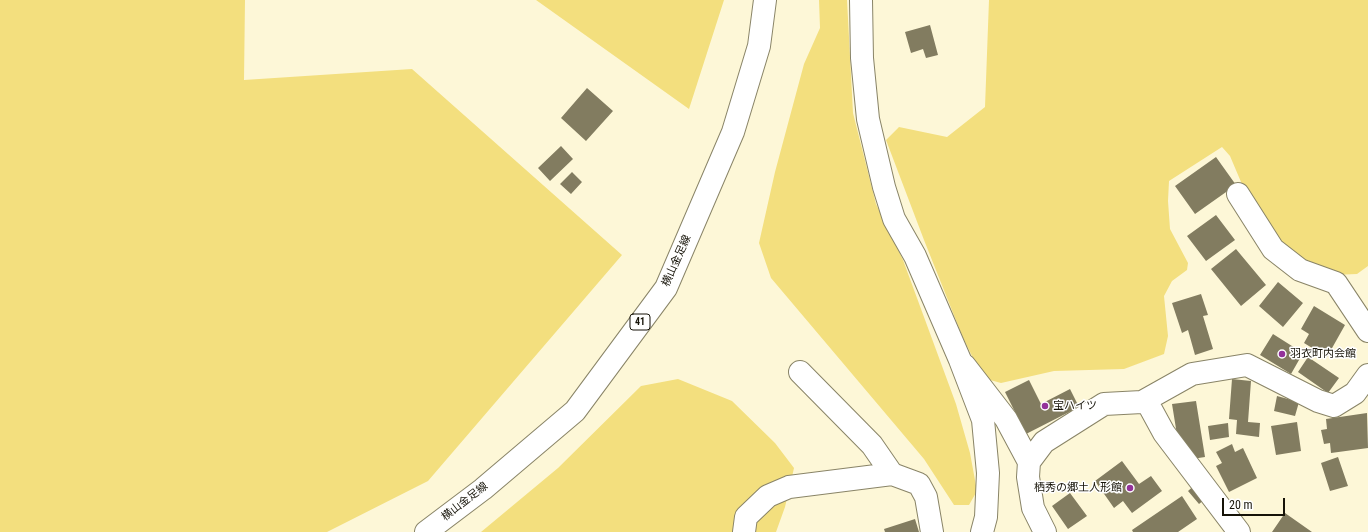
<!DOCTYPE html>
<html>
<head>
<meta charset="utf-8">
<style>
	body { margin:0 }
	#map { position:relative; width:1368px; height:532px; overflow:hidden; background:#fdf7d7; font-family:"Roboto Condensed",sans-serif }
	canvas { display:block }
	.scale { position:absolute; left:1222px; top:498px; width:63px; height:18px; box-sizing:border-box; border:2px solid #161308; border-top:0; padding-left:5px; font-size:12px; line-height:14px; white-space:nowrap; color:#161308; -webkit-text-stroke:3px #fff; paint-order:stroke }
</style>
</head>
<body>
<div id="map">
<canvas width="1368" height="532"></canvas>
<div class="scale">20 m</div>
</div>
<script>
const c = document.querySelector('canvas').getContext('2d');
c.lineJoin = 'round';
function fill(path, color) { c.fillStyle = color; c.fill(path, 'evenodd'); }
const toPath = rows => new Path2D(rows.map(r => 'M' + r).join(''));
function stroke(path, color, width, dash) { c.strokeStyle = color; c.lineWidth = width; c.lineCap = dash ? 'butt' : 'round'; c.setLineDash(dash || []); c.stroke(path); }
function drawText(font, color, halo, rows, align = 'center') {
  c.font = font + ' "Roboto Condensed","Noto Sans JP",sans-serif'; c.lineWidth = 3; c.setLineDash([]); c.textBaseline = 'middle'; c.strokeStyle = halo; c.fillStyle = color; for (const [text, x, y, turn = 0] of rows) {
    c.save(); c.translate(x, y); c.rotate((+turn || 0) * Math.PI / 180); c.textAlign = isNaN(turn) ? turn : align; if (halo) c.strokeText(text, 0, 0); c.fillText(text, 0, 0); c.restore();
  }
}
fill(toPath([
	[0,0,245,0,244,80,412,69,622,255,428,481,327,532,0,532],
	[536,0,724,0,689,109],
	[819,0,847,0,853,113,876,204,903,260,956,404,970,453,977,491,969,505,954,505,924,459,771,278,759,243,775,172,804,64,820,28],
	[989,0,1368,0,1368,266,1357,274,1333,275,1303,265,1278,245,1244,189,1230,156,1222,147,1169,181,1168,201,1170,229,1188,263,1187,270,1172,281,1164,296,1168,336,1164,354,1124,369,1054,371,1001,383,983,378,963,338,924,240,886,140,899,127,947,137,985,107],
	[678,379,732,401,775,443,794,468,785,507,776,532,481,532,558,468,641,386]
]), '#f3df7e');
fill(toPath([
	[930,25,938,55,926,58,923,49,911,53,905,32],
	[587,88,613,111,586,141,561,118],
	[561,146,573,159,550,181,538,168],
	[1216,157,1236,185,1195,214,1175,186],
	[572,172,582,182,571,194,560,184],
	[1216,215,1235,240,1206,261,1187,236],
	[1236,249,1266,285,1241,306,1211,269],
	[1278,282,1303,303,1283,327,1259,306],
	[1201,294,1208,315,1203,316,1213,349,1195,355,1188,330,1182,333,1172,303],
	[1314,306,1345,325,1327,357,1304,343,1309,334,1301,329],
	[1273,334,1303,353,1291,374,1260,355],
	[1308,357,1339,378,1328,393,1298,372],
	[1232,379,1251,381,1248,422,1260,423,1259,437,1236,434,1237,420,1229,419],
	[1029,380,1041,404,1070,389,1079,407,1026,434,1005,392],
	[1277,396,1299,402,1295,416,1274,411],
	[1196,401,1205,457,1192,459,1178,441,1172,404],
	[1367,413,1368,448,1331,453,1330,443,1324,444,1321,430,1327,429,1326,419],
	[1297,422,1301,451,1276,455,1271,426],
	[1228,423,1229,437,1210,440,1208,426],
	[1232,444,1235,452,1243,448,1257,478,1229,492,1216,466,1222,463,1216,452],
	[1338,457,1348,486,1330,491,1321,463],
	[1122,461,1139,484,1151,476,1162,491,1132,513,1123,501,1114,508,1095,481],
	[1198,482,1209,496,1199,504,1188,491],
	[1070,493,1087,516,1068,529,1052,506],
	[1182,496,1197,519,1178,532,1133,532,1132,530],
	[1285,513,1312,532,1272,532],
	[915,519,919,532,885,532,884,529]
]), '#827c60');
const minor = toPath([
	[1238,194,1273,249,1300,270,1336,283,1368,331],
	[965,366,1006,419,1029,462],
	[800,372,872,445,892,474],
	[1146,400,1164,433,1239,532],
	[744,532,746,517,768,496,789,487,892,474,919,484,926,497,932,532],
	[1045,532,1033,508,1028,477,1029,462,1044,442,1104,404,1142,402,1192,374,1247,365,1318,401,1334,406,1355,393,1368,375]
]);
const tertiary = toPath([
	[861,0,862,58,868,119,884,187,894,219,915,256,960,360,983,420,988,473,986,517,982,532]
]);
const primary = toPath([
	[426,532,483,489,575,411,666,288,733,132,759,46,765,0]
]);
stroke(minor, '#898467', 24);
stroke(tertiary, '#898467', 24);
stroke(primary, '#898467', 24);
stroke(minor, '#fff', 22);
stroke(tertiary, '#fff', 22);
stroke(primary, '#fff', 22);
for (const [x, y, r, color] of [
	[1282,354,4,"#93329a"],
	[1045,406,4,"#93329a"],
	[1130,488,4,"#93329a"]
]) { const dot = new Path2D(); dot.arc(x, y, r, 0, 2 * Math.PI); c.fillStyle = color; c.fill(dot); stroke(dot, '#fff', 1.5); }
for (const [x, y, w] of [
	[640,322,20]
]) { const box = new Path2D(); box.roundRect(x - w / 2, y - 8, w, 16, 3); c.fillStyle = '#fff'; c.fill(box); stroke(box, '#161308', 1); }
drawText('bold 10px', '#161308', null, [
	["41",640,322]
]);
drawText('11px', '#161308', '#fff', [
	["横山金足線",677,261,-66],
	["横山金足線",465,502,-38]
]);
drawText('11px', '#161308', '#fff', [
	["羽衣町内会館",1290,354],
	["宝ハイツ",1053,406],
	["栖秀の郷土人形館",1122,488,"right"]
], 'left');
</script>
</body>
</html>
